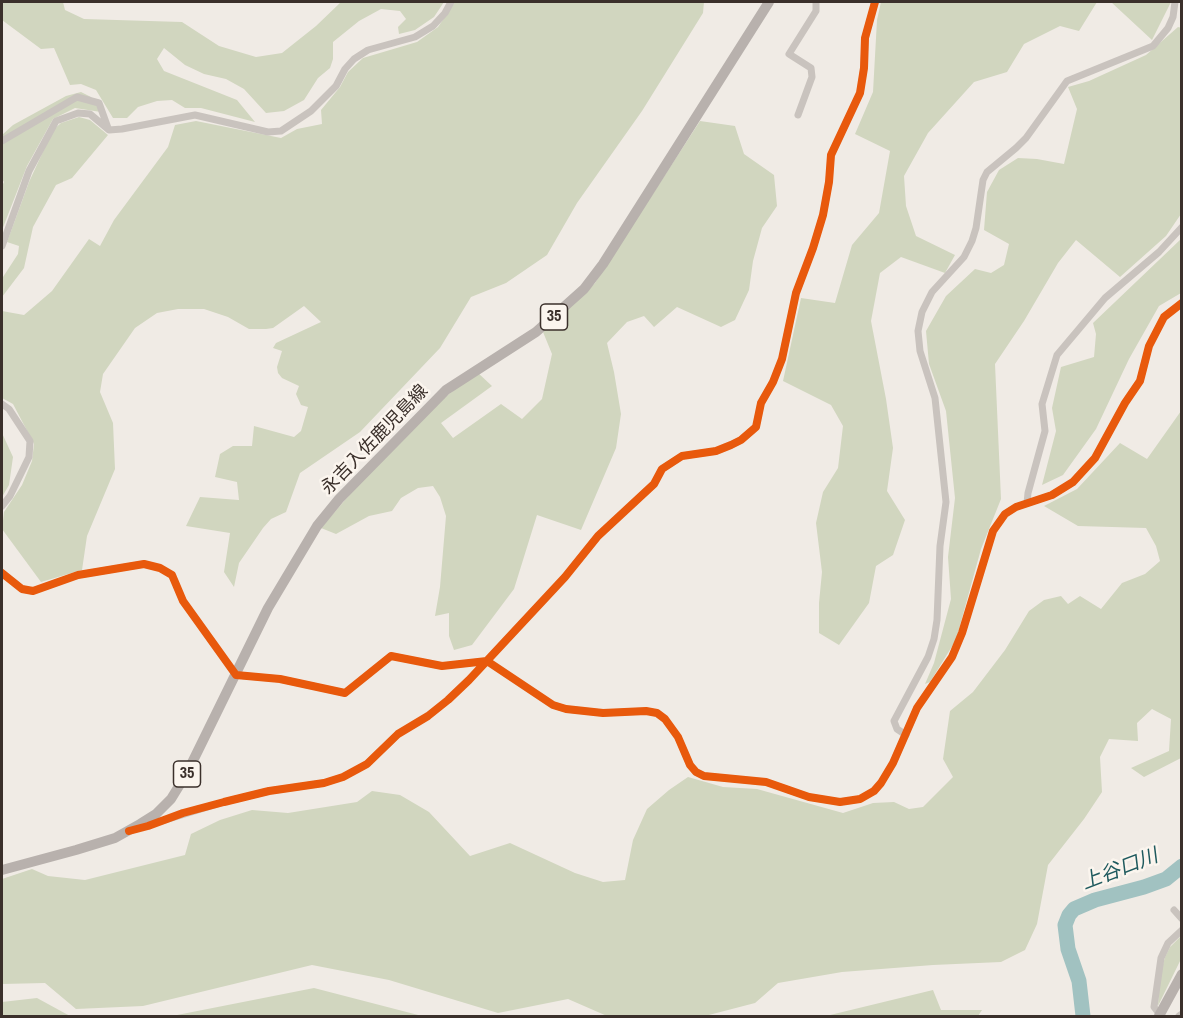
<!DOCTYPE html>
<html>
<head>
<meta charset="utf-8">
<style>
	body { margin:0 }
	#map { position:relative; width:1183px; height:1018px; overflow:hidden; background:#f0ebe5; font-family:"Archivo Narrow",sans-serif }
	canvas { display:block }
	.frame { position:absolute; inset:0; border:3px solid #3b302b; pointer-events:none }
</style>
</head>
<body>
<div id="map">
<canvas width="1183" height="1018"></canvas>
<div class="frame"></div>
</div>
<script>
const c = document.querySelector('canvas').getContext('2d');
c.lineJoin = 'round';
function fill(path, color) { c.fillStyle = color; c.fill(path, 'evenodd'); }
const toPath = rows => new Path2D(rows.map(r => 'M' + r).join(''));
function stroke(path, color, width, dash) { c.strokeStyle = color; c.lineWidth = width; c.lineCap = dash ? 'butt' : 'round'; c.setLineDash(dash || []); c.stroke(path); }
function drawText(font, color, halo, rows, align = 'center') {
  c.font = font + ' "Archivo Narrow","Noto Sans JP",sans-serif'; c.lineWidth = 5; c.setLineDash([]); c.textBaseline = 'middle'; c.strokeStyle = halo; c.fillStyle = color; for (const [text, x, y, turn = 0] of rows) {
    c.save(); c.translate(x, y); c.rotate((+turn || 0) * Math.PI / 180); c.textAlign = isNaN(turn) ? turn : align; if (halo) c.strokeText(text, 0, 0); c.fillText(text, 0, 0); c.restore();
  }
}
fill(toPath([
	[2,2,63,2,65,10,84,19,182,22,219,46,256,57,282,53,316,26,341,2,444,2,434,17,415,30,399,34,398,27,406,19,400,11,381,9,359,21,333,42,333,59,330,68,318,78,304,100,284,111,266,113,244,89,226,79,204,74,185,65,164,48,157,59,164,71,237,100,255,122,201,108,185,108,172,100,157,101,138,107,127,118,113,118,96,90,81,84,70,85,54,48,41,49,2,20],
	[455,2,704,2,703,13,642,111,577,203,547,255,506,283,471,297,440,348,360,432,300,473,286,512,271,519,263,528,239,563,234,587,224,572,230,533,186,526,200,497,239,500,237,482,215,477,220,454,233,446,252,446,254,426,294,437,301,431,308,407,301,405,296,394,299,386,282,378,278,373,277,367,282,351,273,348,276,343,321,322,304,306,273,328,266,329,249,329,228,317,204,309,178,309,157,313,135,328,103,374,100,392,113,423,115,469,87,536,82,570,41,582,2,529,4,512,22,485,32,461,34,444,13,404,2,398,2,311,24,315,52,291,89,239,100,246,114,220,168,147,175,125,196,121,281,138,297,129,322,124,321,110,340,87,348,72,363,58,417,42,438,27],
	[881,2,1097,2,1079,31,1060,26,1024,44,1007,72,974,82,928,133,904,176,906,206,916,236,955,255,945,273,901,257,880,273,871,321,886,399,893,448,887,491,905,520,893,555,876,566,869,603,839,645,819,633,819,603,822,572,816,523,823,492,838,468,843,426,831,405,783,381,801,298,835,303,852,245,879,213,890,151,855,134,873,92,877,20],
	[1111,2,1171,2,1152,40],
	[1178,27,1182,28,1181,214,1166,236,1120,277,1076,240,1058,263,1024,321,995,364,1001,499,981,549,956,640,930,682,925,684,934,663,951,599,948,557,955,498,946,411,929,364,926,331,946,296,975,269,991,273,1004,265,1009,244,984,230,987,192,999,170,1018,158,1037,159,1064,164,1077,109,1068,87,1089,81,1146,55],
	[81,92,91,97,101,112,75,108,53,119,27,166,2,230,2,186,4,182,2,179,2,135,13,125,66,96],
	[79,117,90,120,108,135,72,178,56,185,33,227,24,268,2,297,2,276,3,277,18,254,19,246,7,242,29,182,53,130,61,123],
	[700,121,735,126,744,154,774,175,777,206,762,228,753,261,749,290,735,320,721,327,677,307,654,327,644,316,627,322,607,343,614,372,621,414,616,448,581,530,537,515,514,589,472,645,454,650,449,636,449,613,435,616,440,587,446,516,440,497,433,486,418,488,401,498,392,511,369,516,336,534,321,528,351,493,429,410,477,372,492,386,441,423,453,438,501,404,522,419,542,399,552,354,543,332,595,283],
	[1181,239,1181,293,1159,306,1129,359,1096,429,1063,475,1042,485,1056,431,1052,408,1061,367,1094,357,1096,334,1093,323],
	[1181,411,1181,758,1144,777,1131,768,1169,751,1171,719,1152,709,1137,723,1138,741,1109,739,1100,757,1102,792,1084,819,1048,865,1037,924,1025,950,1001,962,933,965,842,972,778,983,755,1003,705,1016,607,1016,568,999,498,1013,389,980,312,965,143,1006,76,1009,45,983,2,984,2,879,32,869,48,876,85,880,185,855,191,834,220,820,252,810,288,813,357,802,372,791,400,795,429,812,470,856,510,843,575,873,603,882,625,880,633,840,647,809,669,790,688,777,723,787,757,789,843,813,873,803,894,802,909,809,923,807,953,777,943,759,950,711,973,692,1005,650,1029,611,1044,600,1061,596,1068,604,1080,596,1101,609,1122,583,1145,574,1160,561,1156,546,1146,528,1078,526,1044,506,1077,489,1120,443,1147,459],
	[2,433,13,457,9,485,2,497],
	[1181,936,1181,959,1158,1006,1160,975,1165,957,1170,947],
	[314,988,422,1016,172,1016],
	[933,990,941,1010,982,1010,978,1016,826,1016],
	[37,998,70,1016,2,1016,2,1002]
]), '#d1d6bf');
stroke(toPath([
	[1083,1016,1079,981,1068,949,1065,925,1069,915,1074,909,1095,900,1144,887,1166,879,1182,866]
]), '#a1c2c1', 15);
stroke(toPath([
	[798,115,812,77,811,68,789,54,816,11,816,2],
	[2,141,77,97,99,103,108,128],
	[2,246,29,171,56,121,78,113,90,114,109,130,122,129,195,115,268,132,281,131,311,111,336,86,345,69,354,59,368,50,415,37,433,26,445,13,451,2],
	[2,404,9,409,30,441,29,457,10,496,2,506],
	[1027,503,1028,493,1045,431,1042,404,1057,355,1105,298,1159,252,1182,227],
	[2,573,22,589,33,591,78,575,144,564,160,568,172,575,183,601,236,675,280,679,345,693,391,656,442,666,487,661,553,705,566,709,603,713,646,711,657,713,665,719,678,737,690,765,696,772,704,776,766,782,809,797,840,802,860,799,874,791,881,783,893,763,917,708,952,657,962,633,993,531,1005,514,1016,507,1052,495,1073,482,1095,458,1125,403,1140,381,1149,346,1164,317,1182,303],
	[906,735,897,729,894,721,928,657,934,639,937,620,940,546,946,502,935,398,920,351,918,331,922,312,932,292,964,257,972,241,976,228,983,180,987,172,1016,148,1026,138,1067,81,1153,46,1168,28,1173,17,1175,2],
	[136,829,224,802,269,791,324,783,343,777,367,764,398,734,428,716,448,700,469,680,565,577,598,536,654,484,662,469,682,456,716,451,731,445,741,440,756,427,761,403,773,382,782,359,796,293,813,248,823,215,829,182,831,155,860,93,864,68,865,38,875,2],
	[1174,910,1182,919],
	[1160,1015,1154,1007,1161,958,1168,943,1182,930],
	[1179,1016,1182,1014]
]), '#c9c3be', 7);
stroke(toPath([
	[2,870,76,850,115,838,140,824,156,814,171,799,187,773,268,608,317,526,339,499,446,390,536,332,584,289,603,264,769,2],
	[1159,1016,1182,974]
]), '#b8b1ad', 10);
stroke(toPath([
	[2,573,22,589,33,591,78,575,144,564,160,568,172,575,183,601,236,675,280,679,345,693,391,656,442,666,487,661,553,705,566,709,603,713,646,711,657,713,665,719,678,737,690,765,696,772,704,776,766,782,809,797,840,802,860,799,874,791,881,783,893,763,917,708,952,657,962,633,993,531,1005,514,1016,507,1052,495,1073,482,1095,458,1125,403,1140,381,1149,346,1164,317,1182,303],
	[129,831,148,826,183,813,224,802,269,791,324,783,343,777,367,764,398,734,428,716,448,700,469,680,565,577,598,536,654,484,662,469,682,456,716,451,731,445,741,440,756,427,761,403,773,382,782,359,796,293,813,248,823,215,829,182,831,155,860,93,864,68,865,38,875,2]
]), '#e8590c', 8);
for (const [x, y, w] of [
	[554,317,27],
	[187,774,27]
]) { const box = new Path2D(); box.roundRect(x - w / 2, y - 13, w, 26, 4.5); c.fillStyle = '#fbf5ee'; c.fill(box); stroke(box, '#3b302b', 1.5); }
drawText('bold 16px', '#3b302b', null, [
	["35",554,317],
	["35",187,774]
]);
drawText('18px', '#3b302b', '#fbf5ee', [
	["永吉入佐鹿児島線",375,440,-46]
]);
drawText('italic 20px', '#1f5a5e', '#fbf5ee', [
	["上谷口川",1120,870,-21]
]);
</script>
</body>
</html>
